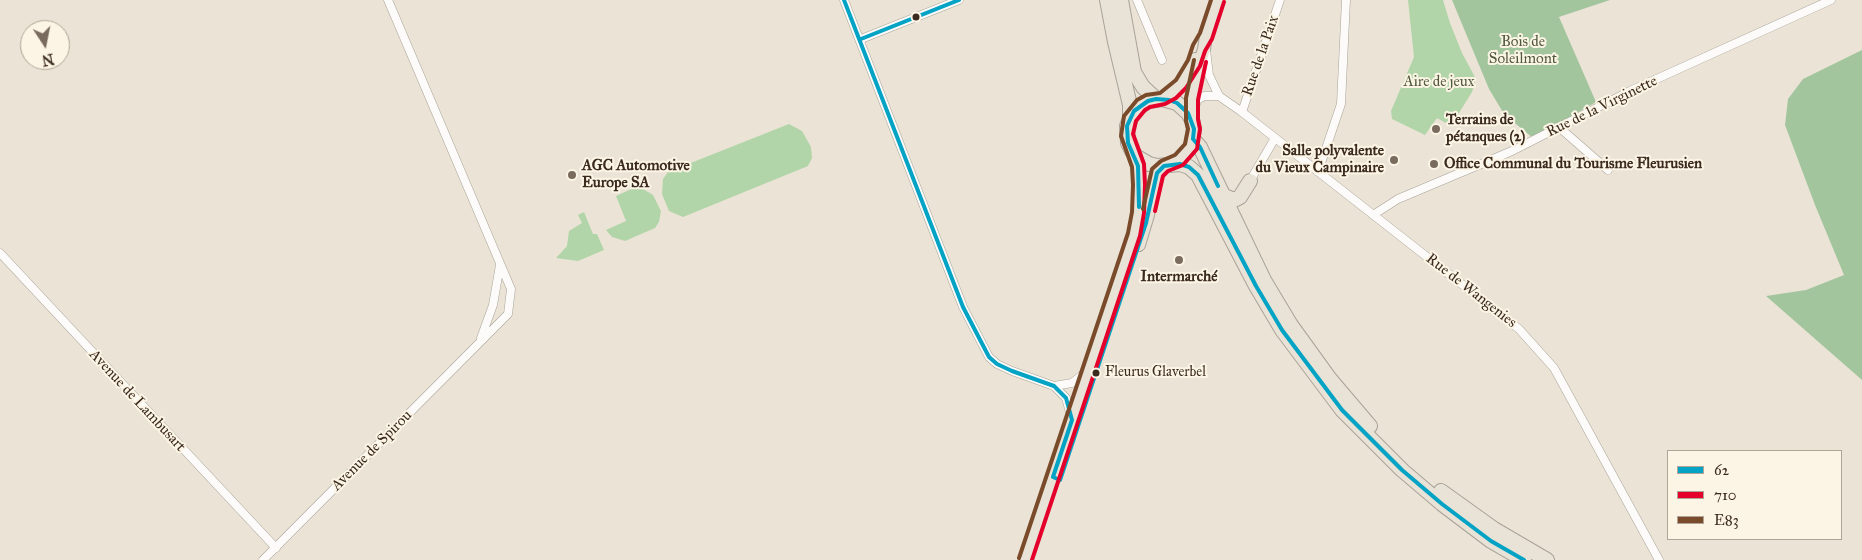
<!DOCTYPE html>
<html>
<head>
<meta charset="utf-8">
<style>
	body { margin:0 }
	#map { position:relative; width:1862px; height:560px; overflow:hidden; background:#ebe4d6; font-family:"IM FELL Great Primer",serif }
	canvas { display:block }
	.legend { position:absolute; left:1667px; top:450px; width:175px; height:90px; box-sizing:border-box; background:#fcf5e5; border:1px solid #afa495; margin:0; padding:6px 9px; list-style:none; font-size:15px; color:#3b2a1e }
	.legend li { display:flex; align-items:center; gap:10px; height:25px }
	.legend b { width:25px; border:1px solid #afa495 }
	.north { position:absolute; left:20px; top:20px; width:50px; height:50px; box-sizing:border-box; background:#fcf5e5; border:1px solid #afa495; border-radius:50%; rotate:169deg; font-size:14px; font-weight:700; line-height:20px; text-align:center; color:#3b2a1e }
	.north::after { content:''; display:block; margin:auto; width:18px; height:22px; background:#796b5e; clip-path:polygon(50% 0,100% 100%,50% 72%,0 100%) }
</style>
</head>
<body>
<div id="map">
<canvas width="1862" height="560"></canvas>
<ul class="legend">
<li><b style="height:6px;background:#03a3c5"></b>62</li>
<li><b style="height:6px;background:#e4002b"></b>710</li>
<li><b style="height:6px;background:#7a4b2a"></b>E83</li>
</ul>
<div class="north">N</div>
</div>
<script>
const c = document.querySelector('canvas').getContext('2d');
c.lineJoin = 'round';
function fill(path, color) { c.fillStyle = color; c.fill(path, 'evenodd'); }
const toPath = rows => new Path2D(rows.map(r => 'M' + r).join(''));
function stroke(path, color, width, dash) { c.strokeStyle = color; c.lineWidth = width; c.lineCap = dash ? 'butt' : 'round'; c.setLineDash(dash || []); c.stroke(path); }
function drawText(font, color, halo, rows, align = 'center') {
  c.font = font + ' "IM FELL Great Primer",serif'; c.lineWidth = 4; c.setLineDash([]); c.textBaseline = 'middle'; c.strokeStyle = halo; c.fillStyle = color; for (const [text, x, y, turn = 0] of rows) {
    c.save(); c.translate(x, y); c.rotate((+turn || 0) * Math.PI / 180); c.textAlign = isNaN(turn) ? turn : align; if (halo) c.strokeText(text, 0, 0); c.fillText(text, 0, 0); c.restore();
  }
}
fill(toPath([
	[1408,0,1443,0,1450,23,1462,53,1476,79,1472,92,1451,126,1437,118,1425,135,1392,119,1391,111,1414,57],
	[789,124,802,131,811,147,812,158,808,166,683,217,669,211,662,194,663,179,668,172],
	[638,186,653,195,661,211,659,222,655,228,625,241,612,237,606,230,626,221,616,196],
	[584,212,593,234,597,234,604,250,578,261,556,258,567,246,569,231,582,223,578,215]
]), '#b1d5a8');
fill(toPath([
	[1452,0,1610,0,1559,17,1596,102,1533,138,1504,114,1489,89],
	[1862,50,1862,380,1766,296,1806,290,1844,275,1815,205,1785,125,1788,99,1803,79]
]), '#a3c59e');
const minor = toPath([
	[844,0,963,307,989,357,997,364,1012,371,1054,386,1066,398,1071,416],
	[1137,0,1162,60],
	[861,39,959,0],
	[1206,50,1209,75,1219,96,1242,112,1519,329,1554,368,1659,560],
	[1195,108,1197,100,1204,96,1219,96],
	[1242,112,1280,0],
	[1560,128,1608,170],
	[1318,172,1341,104,1346,0],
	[1250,181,1275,138],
	[1373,215,1398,199,1512,151,1630,91,1831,0],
	[0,253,276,548],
	[481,338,493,305,500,265],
	[1054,386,1072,383,1086,372],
	[263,560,508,314,511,289,388,0]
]);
const primary = toPath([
	[1162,99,1172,93,1181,84,1195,59],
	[1192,120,1194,81,1204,49,1206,36,1218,0],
	[1139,245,1148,215,1155,178,1157,173,1164,166],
	[1025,560,1132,242,1138,213,1139,195,1138,166,1132,151]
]);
const trunk = toPath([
	[1107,0,1115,42,1130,105,1130,118],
	[1121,0,1134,72,1143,87,1156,99],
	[1193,139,1200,147,1264,280,1291,325,1330,379,1370,426],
	[1171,164,1179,160,1191,147,1194,129,1192,120,1188,113,1177,103,1162,99,1148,101,1134,111,1127,126,1128,143,1132,151,1137,157,1149,164,1157,166,1180,164,1189,167,1198,175,1256,286,1282,330,1342,410,1402,470,1442,504,1491,541,1524,560],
	[1222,195,1234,200,1240,197,1250,181],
	[1441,491,1494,529,1547,560]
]);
stroke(minor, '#a8a298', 9);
stroke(primary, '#a8a298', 14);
stroke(trunk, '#a8a298', 16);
stroke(minor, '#fcfbf9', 8);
stroke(primary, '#e9e2d6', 12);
stroke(trunk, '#e9e2d6', 14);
stroke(toPath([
	[844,0,963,307,989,357,997,364,1012,371,1054,386,1066,398,1072,420,1053,477,1060,480,1146,223,1157,173,1164,166,1180,164,1189,167,1198,175,1256,286,1282,330,1342,410,1402,470,1442,504,1491,541,1524,560],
	[861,39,959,0],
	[1139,207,1138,166,1128,143,1127,126,1134,111,1148,101,1156,99,1169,100,1177,103,1188,113,1194,129,1193,139,1200,147,1218,186]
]), '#03a3c5', 4);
stroke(toPath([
	[1155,211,1163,176,1168,171,1183,165,1197,149,1200,129,1198,119,1198,100,1206,62],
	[1032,560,1140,236,1144,213,1145,185,1144,164,1133,134,1136,121,1145,110,1150,107,1165,104,1176,98,1186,88,1200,66,1205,51,1212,39,1224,2]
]), '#e4002b', 4);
stroke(toPath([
	[1143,209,1152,169,1161,161,1175,155,1185,144,1188,129,1186,121,1186,98,1194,60],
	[1019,558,1128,233,1132,212,1133,185,1132,167,1121,136,1124,116,1137,100,1146,95,1160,93,1176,80,1188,60,1193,45,1200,33,1211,0]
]), '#7a4b2a', 4);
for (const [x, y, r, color] of [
	[916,17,4.5,"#3b2a1e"],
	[1436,129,5,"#796b5e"],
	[1394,160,5,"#796b5e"],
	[1434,164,5,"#796b5e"],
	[572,175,5,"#796b5e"],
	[1179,260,5,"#796b5e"],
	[1096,373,4.5,"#3b2a1e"]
]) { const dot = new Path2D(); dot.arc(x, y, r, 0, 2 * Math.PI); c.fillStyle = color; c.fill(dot); stroke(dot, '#fcf5e5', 2); }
drawText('14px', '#3b2a1e', '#fcf5e5', [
	["Fleurus Glaverbel",1105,373]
], 'left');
drawText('15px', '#50593c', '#fcf5e5', [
	["Bois de",1523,42],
	["Soleilmont",1523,59],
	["Aire de jeux",1439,82]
]);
drawText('15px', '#3b2a1e', '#fcf5e5', [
	["Rue de la Paix",1261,56,-71],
	["Rue de la Virginette",1602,107,-26],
	["Rue de Wangenies",1471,291,38],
	["Avenue de Lambusart",137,401,47],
	["Avenue de Spirou",372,451,-45]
]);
drawText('bold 15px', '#3b2a1e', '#fcf5e5', [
	["Terrains de",1446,120],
	["pétanques (2)",1446,137],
	["Salle polyvalente",1384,151,"right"],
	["du Vieux Campinaire",1384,168,"right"],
	["Office Communal du Tourisme Fleurusien",1444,164],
	["AGC Automotive",582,166],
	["Europe SA",582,183],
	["Intermarché",1179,277,"center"]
], 'left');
</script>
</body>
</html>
